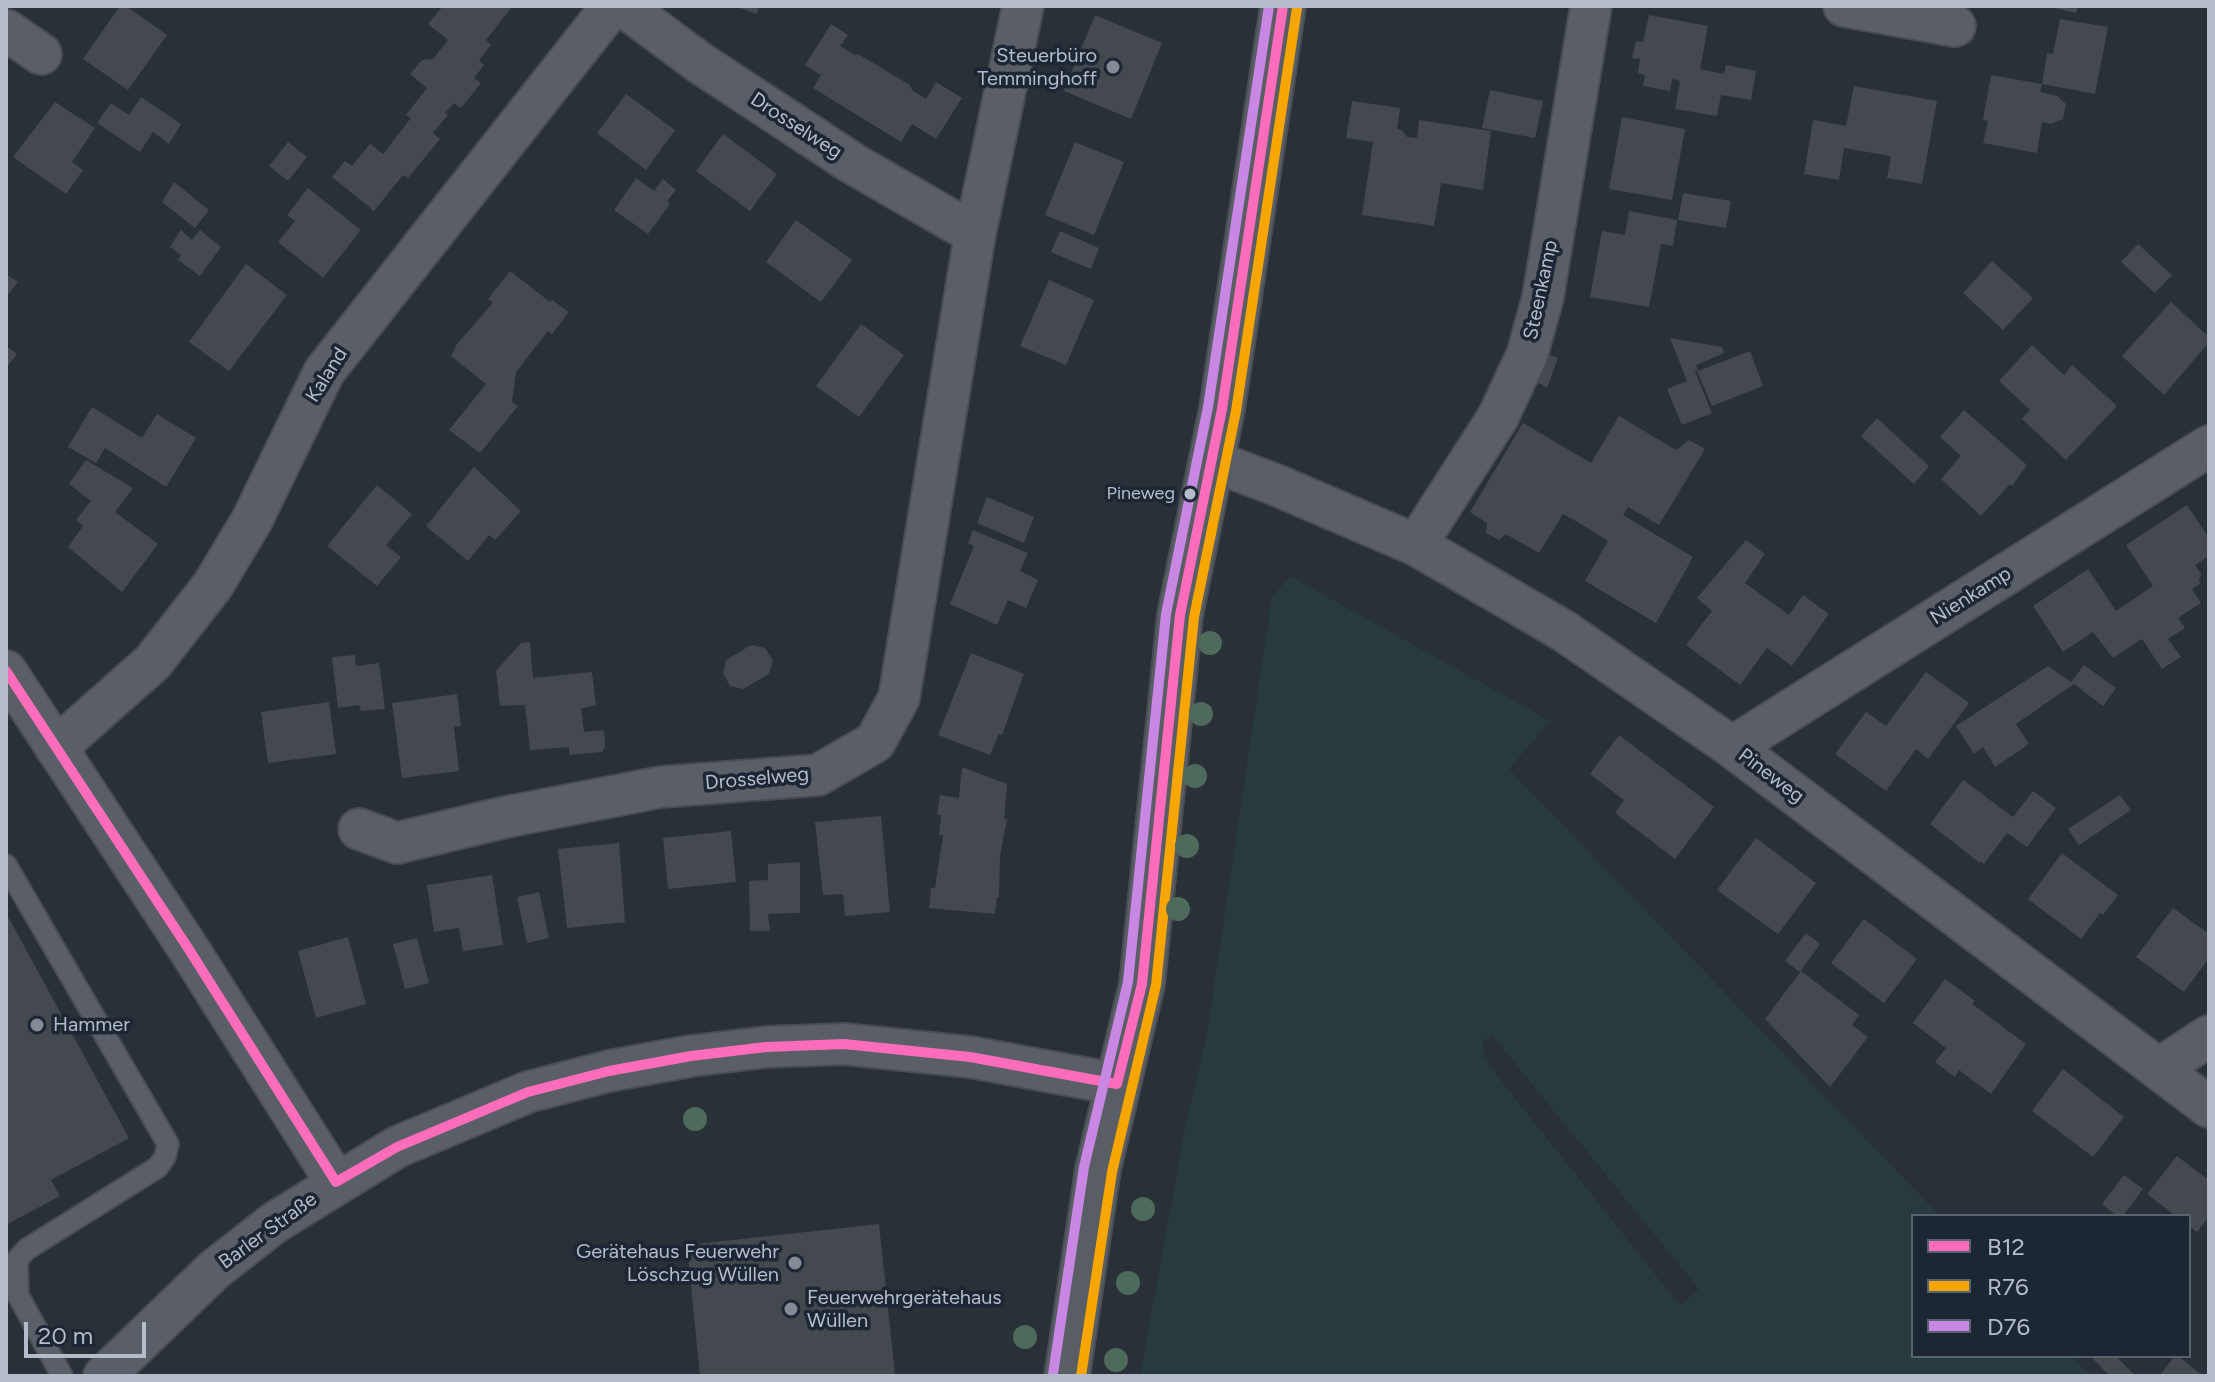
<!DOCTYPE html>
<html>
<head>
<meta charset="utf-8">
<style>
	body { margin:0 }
	#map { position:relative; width:2215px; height:1382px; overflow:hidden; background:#2a3038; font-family:Figtree,sans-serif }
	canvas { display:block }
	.frame { position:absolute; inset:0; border:8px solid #b4bcc9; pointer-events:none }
	.legend { position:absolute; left:1911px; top:1214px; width:280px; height:144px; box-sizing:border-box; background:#1d2633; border:2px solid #59626f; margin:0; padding:10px 14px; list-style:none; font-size:24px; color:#b4bcc9 }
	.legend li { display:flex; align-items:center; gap:16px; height:40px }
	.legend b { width:40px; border:2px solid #59626f }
	.scale { position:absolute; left:24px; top:1322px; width:122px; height:36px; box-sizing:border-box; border:4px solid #b4bcc9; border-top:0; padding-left:10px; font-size:24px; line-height:28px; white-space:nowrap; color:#b4bcc9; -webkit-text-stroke:6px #1d2633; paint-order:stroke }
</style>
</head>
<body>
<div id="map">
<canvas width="2215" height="1382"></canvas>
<div class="frame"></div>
<ul class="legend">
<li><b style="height:10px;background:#fb6dba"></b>B12</li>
<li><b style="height:10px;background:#f7a600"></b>R76</li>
<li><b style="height:10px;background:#c787e3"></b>D76</li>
</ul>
<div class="scale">20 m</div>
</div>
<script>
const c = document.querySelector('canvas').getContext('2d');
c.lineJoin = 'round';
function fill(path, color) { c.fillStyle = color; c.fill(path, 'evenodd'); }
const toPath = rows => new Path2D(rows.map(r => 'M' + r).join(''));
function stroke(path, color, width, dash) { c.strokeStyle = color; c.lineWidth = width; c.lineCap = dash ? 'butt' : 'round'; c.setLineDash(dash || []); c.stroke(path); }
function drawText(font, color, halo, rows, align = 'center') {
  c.font = font + ' Figtree,sans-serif'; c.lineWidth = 7; c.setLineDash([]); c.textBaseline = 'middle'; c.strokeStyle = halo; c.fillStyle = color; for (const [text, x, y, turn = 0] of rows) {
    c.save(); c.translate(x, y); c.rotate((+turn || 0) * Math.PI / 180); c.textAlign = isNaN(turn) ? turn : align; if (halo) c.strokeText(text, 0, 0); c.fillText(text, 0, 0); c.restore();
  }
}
fill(toPath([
	[1290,576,1550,721,1509,769,1940,1216,1913,1216,1913,1356,2072,1356,2091,1376,1140,1376,1186,1124,1207,1034,1272,597],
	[1492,1035,1699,1289,1680,1306,1484,1059,1483,1041]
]), '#273a3e');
fill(toPath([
	[120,6,126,6,167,35,128,90,83,59],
	[443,6,513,6,486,40,491,45,479,60,484,65,474,78,481,83,461,108,454,103,445,113,448,115,433,133,440,139,408,178,403,175,374,211,332,177,345,161,352,166,370,144,383,154,411,118,406,115,427,88,410,74,422,60,433,59,448,40,428,24],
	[734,6,759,6,757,14],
	[2045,6,2078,6,2076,13],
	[1095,15,1162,43,1131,119,1064,91],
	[1649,15,1708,26,1700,69,1724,74,1726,65,1756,71,1751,100,1721,95,1717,116,1675,109,1680,81,1672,79,1670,91,1643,86,1645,75,1638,73,1640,59,1632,58,1636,41,1643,42],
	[2060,19,2108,27,2095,94,2042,84,2047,53,2053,54],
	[831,24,848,35,840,46,855,55,858,54,910,85,912,90,926,99,936,82,962,98,936,139,912,124,901,142,813,88,821,75,805,65],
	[1991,75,2042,84,2040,92,2057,96,2066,104,2063,119,2051,124,2042,122,2037,153,1983,143,1988,121,1983,120],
	[1854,86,1937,101,1922,184,1887,178,1891,156,1844,148,1839,180,1804,174,1813,120,1846,126],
	[1490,90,1543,101,1535,138,1482,128],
	[626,94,675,130,646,170,597,133],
	[141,97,181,124,169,144,153,132,140,152,97,123,111,103,129,115],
	[1352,101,1400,108,1397,129,1402,130,1407,137,1417,138,1419,120,1491,131,1483,190,1441,183,1434,226,1362,215,1373,142,1346,138],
	[55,102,95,128,72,162,83,170,66,194,13,157],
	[1622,117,1685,129,1672,200,1609,189],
	[723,134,777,174,750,211,696,171],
	[288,142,307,157,288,181,269,166],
	[1075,142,1124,162,1094,235,1045,215],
	[636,178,654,191,663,179,676,190,667,201,670,204,648,234,614,210],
	[174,182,209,210,195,228,162,202],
	[308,188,361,230,323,278,278,242,295,221,287,215],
	[1683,193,1731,201,1726,228,1678,220],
	[1629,211,1677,220,1673,246,1661,244,1649,307,1590,297,1602,231,1625,235],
	[796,220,852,260,821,302,766,262],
	[181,230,192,240,200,230,221,247,200,276,178,260,181,255,170,247],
	[1060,231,1099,248,1091,269,1051,252],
	[2138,244,2172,275,2155,293,2121,262],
	[1992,261,2033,298,2003,330,1963,293],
	[246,264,287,295,229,371,189,342],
	[510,271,550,302,552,300,569,312,552,334,548,331,516,372,512,402,518,406,480,453,449,430,486,384,451,356,457,344,493,303,488,299],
	[6,274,18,282,6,297],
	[1049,280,1094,300,1066,365,1020,346],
	[2171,302,2209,337,2209,342,2164,395,2122,356],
	[861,324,904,355,859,417,816,386],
	[1670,338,1722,347,1724,353,1696,365,1698,371,1750,351,1763,386,1712,406,1697,371,1695,372,1712,413,1682,425,1667,389,1687,381],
	[2032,345,2064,375,2072,365,2117,406,2066,460,2022,419,2030,410,1999,381],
	[6,346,17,354,6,368],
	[1539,351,1558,358,1547,388,1529,377],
	[92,407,142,438,157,414,196,438,166,487,105,448,96,463,68,447],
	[1964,410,2027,465,2012,486,2010,484,1981,516,1941,479,1961,456,1940,437],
	[1619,416,1676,450,1689,440,1705,449,1659,525,1628,507,1623,515,1693,557,1656,623,1585,581,1608,541,1581,524,1563,514,1539,553,1506,534,1499,540,1486,533,1487,523,1470,512,1523,423,1591,463],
	[1877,418,1929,466,1914,484,1861,436],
	[86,460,133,488,115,512,158,544,122,592,68,547,83,526,76,520,91,501,69,484],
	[474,467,521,511,495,540,489,535,468,561,426,526],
	[377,485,412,514,386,545,401,557,377,586,327,546],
	[987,497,1034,517,1024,543,977,523],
	[2187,505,2209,538,2209,556,2195,565,2201,574,2199,580,2201,583,2192,589,2201,603,2178,618,2185,628,2168,639,2181,657,2162,669,2142,639,2113,658,2093,632,2063,652,2033,606,2088,569,2116,611,2153,586,2126,545],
	[973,530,1028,553,1020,571,1038,580,1026,608,1008,600,997,625,950,604,974,546,968,543],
	[1746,540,1765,554,1745,583,1789,615,1803,595,1829,614,1792,666,1767,648,1740,685,1686,645,1712,611,1697,598],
	[530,642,533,678,592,672,596,705,581,709,584,732,604,730,605,747,602,752,569,755,569,747,530,750,525,705,500,706,496,671,521,643],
	[751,645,765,648,773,661,769,674,743,689,730,686,723,673,726,660],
	[971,653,1024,674,1002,735,999,734,990,755,938,735],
	[355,655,356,666,379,663,385,709,361,711,359,705,338,708,332,657],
	[2084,665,2116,688,2103,706,2074,684,2016,724,2029,744,1995,767,1983,747,1974,754,1956,726,2048,666,2071,682],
	[1926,672,1969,703,1928,759,1916,749,1886,791,1835,754,1866,712,1886,726],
	[457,694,461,726,454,727,459,771,402,778,392,703],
	[329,702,336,754,268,763,261,712],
	[1619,735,1714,807,1675,859,1615,813,1624,800,1590,774],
	[962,767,1007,784,1004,819,1007,819,1000,856,999,897,997,897,995,914,929,908,931,888,935,888,943,835,939,835,941,815,937,815,940,795,959,798],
	[1963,780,2013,817,2033,791,2056,808,2027,847,2007,833,1984,864,1981,861,1980,863,1930,824],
	[2120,795,2131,810,2079,845,2068,829],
	[881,816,890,912,845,916,843,894,823,895,815,822],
	[731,831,736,882,668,889,663,838],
	[1756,838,1816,883,1778,934,1717,890],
	[619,843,625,922,567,928,558,849],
	[2062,853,2118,895,2103,915,2100,913,2081,939,2028,899],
	[800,862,800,913,768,914,770,931,750,931,749,881,768,880,768,864],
	[492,875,503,945,463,951,459,928,434,932,427,885],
	[539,892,549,938,527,943,517,897],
	[2173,908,2209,934,2209,958,2184,992,2136,957],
	[6,913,129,1138,51,1180,60,1196,6,1225],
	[1864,919,1917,959,1884,1003,1831,963],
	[1806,933,1820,944,1800,972,1785,961],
	[348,937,366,1004,316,1018,298,951],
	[417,938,429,983,405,989,393,944],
	[1801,971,1859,1015,1852,1025,1868,1037,1830,1087,1765,1019],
	[1945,979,1975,1001,1972,1004,2026,1044,1991,1094,1959,1070,1955,1077,1935,1062,1946,1048,1913,1023],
	[2063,1069,2124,1117,2093,1157,2032,1111],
	[2177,1156,2206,1178,2209,1172,2209,1217,2197,1232,2189,1226,2189,1216,2176,1216,2147,1194],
	[2124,1175,2143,1189,2123,1216,2117,1216,2102,1204],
	[879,1224,895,1374,700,1376,687,1245],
	[2090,1356,2116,1356,2135,1376,2110,1376],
	[2175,1356,2178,1356,2203,1376,2159,1376]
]), '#444950');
const lane = toPath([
	[6,865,168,1144,165,1157,158,1167,27,1249,17,1260,18,1295,62,1376]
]);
const street = toPath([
	[623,6,700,63,852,163,975,234],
	[1844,6,1955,26],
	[6,30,41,54],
	[1213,461,1276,485,1416,545,1564,631,1732,747,2209,1107],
	[1416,545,1498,417,1527,355,1543,297,1591,6],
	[6,671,188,948,336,1182],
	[1732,747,2209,446],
	[56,748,153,662,213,585,252,520,324,372,612,6],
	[359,829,397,843,506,817,661,787,818,775,875,742,899,698,975,234,1023,6],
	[2160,1068,2209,1036],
	[104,1376,214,1270,274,1223,397,1147,528,1092,609,1071,691,1056,766,1047,844,1044,970,1057,1117,1084]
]);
const secondary = toPath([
	[1067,1376,1098,1169,1142,984,1180,615,1222,409,1283,6]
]);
stroke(lane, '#484c53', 24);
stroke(street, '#484c53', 44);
stroke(secondary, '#484c53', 48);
stroke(lane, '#5a5e66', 20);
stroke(street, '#5a5e66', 40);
stroke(secondary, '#595d64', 44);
stroke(toPath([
	[6,671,188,948,336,1182],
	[1117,1084,1142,984,1180,615,1222,409,1283,6],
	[336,1182,397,1147,528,1092,609,1071,691,1056,766,1047,844,1044,970,1057,1117,1084]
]), '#fb6dba', 10);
stroke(toPath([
	[1081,1376,1112,1172,1156,985,1194,617,1236,411,1297,8]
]), '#f7a600', 10);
stroke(toPath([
	[1053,1374,1084,1167,1128,982,1166,614,1208,407,1269,6]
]), '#c787e3', 10);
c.fillStyle = '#4e6a5a';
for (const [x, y] of [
	[1210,643],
	[1201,714],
	[1195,776],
	[1187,846],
	[1178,909],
	[695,1119],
	[1143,1209],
	[1128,1283],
	[1025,1337],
	[1116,1360]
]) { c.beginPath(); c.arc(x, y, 12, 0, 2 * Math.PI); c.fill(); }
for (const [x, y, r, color] of [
	[1113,67,8,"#848b96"],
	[1190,494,7,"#b4bcc9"],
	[37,1025,8,"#848b96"],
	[795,1263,8,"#848b96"],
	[791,1309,8,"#848b96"]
]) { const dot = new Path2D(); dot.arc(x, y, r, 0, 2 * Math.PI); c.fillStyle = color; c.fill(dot); stroke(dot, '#1d2633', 3); }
drawText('18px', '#b4bcc9', '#1d2633', [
	["Pineweg",1175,494]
], 'right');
drawText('20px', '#b4bcc9', '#1d2633', [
	["Steuerbüro",1097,56],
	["Temminghoff",1097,79],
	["Hammer",53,1025,"left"],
	["Gerätehaus Feuerwehr",779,1252],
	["Löschzug Wüllen",779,1275],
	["Feuerwehrgerätehaus",807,1298,"left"],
	["Wüllen",807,1321,"left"]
], 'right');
drawText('20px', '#b4bcc9', '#1d2633', [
	["Drosselweg",796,126,33],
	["Steenkamp",1541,290,-78],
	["Kaland",327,375,-58],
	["Nienkamp",1971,596,-32],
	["Pineweg",1771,776,37],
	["Drosselweg",757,779,-5],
	["Barler Straße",268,1231,-36]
]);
</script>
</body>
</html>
